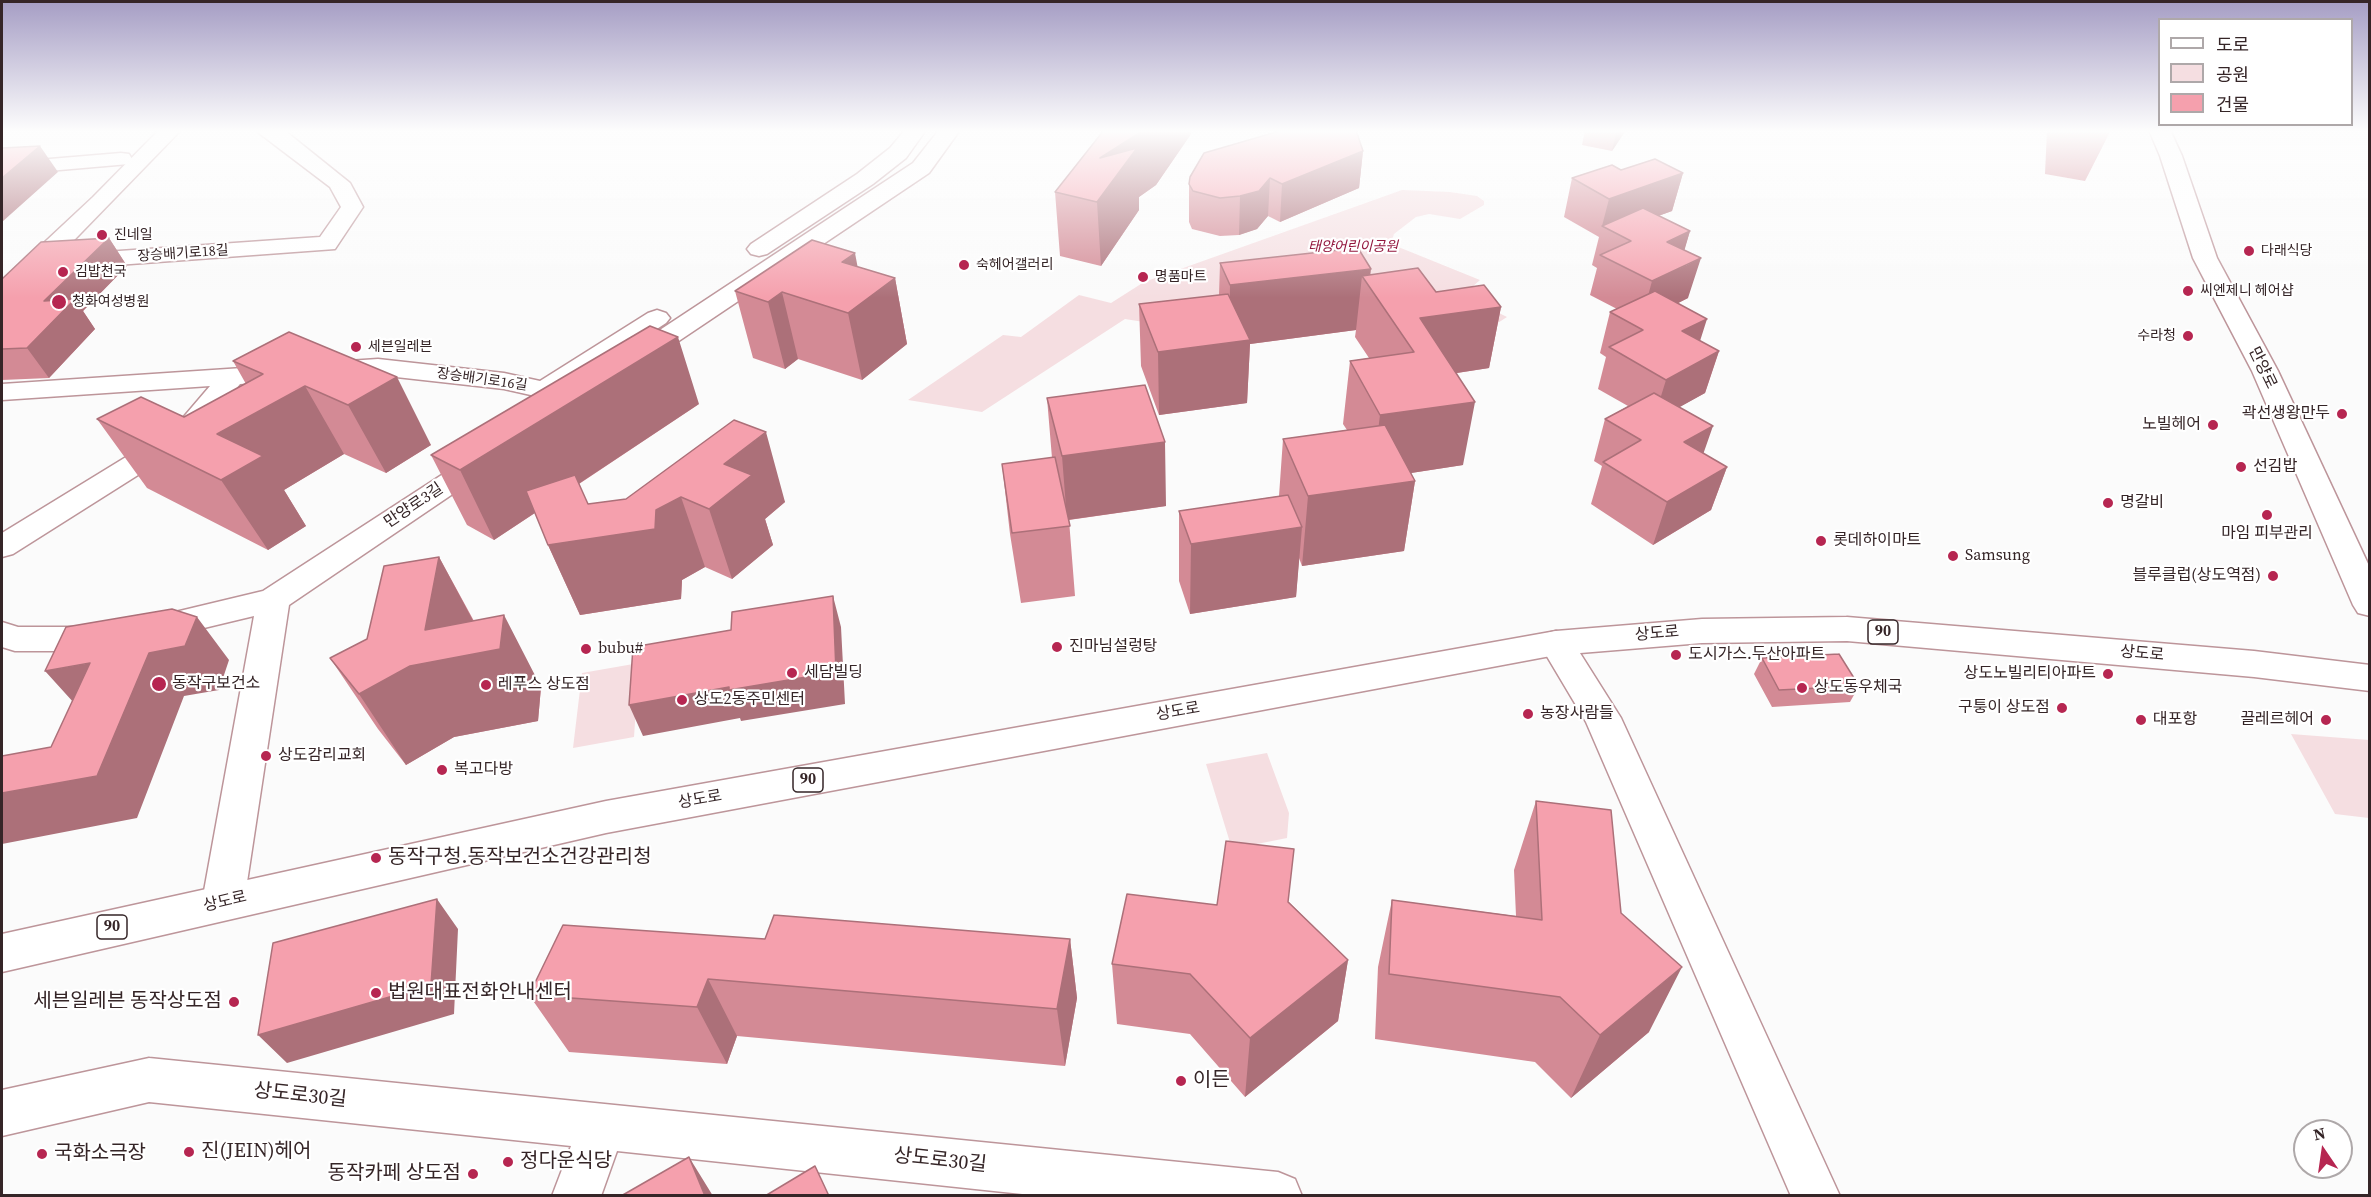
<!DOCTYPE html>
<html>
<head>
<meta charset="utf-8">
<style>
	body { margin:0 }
	#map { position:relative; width:2371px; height:1197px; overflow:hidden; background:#fbfbfb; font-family:"Source Serif 4","Noto Sans KR",serif }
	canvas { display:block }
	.frame { position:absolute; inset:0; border:3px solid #352527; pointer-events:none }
	.legend { position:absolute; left:2158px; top:18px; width:195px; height:108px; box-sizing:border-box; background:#fff; border:2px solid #aea8a9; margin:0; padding:8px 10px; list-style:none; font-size:18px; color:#352527 }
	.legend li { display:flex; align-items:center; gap:12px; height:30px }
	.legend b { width:30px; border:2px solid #aea8a9 }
	.north { position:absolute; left:2293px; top:1119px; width:60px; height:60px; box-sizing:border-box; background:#fff; border:2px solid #aea8a9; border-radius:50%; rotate:347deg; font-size:16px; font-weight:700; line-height:24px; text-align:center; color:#352527 }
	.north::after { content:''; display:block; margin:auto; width:21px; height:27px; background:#b62651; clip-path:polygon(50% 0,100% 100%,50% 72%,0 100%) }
</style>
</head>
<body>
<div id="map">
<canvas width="2371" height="1197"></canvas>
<div class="frame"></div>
<ul class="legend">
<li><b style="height:8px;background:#fff"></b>도로</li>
<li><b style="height:16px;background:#f5dee1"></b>공원</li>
<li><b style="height:16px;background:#f5a0ad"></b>건물</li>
</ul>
<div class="north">N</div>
</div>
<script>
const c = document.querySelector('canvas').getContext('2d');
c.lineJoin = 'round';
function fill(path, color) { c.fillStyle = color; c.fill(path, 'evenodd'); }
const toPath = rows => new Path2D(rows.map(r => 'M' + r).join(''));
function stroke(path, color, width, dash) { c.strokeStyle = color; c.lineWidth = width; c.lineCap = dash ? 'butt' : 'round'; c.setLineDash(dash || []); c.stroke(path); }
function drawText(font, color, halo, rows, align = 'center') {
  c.font = font + ' "Source Serif 4","Noto Sans KR",serif'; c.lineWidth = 4.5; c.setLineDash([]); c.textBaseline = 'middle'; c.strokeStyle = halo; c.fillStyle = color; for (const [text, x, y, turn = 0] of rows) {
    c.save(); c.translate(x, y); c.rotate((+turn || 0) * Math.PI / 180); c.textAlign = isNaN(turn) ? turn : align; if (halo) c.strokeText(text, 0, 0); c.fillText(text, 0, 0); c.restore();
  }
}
fill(toPath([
	[1402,190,1450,192,1477,196,1484,201,1484,205,1460,219,1429,214,1416,217,1394,234,1391,244,1480,280,1463,295,1507,317,1487,330,1150,323,1125,319,982,412,908,400,1003,335,1021,337,1079,295,1111,303,1144,282],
	[639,663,634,737,573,748,582,673],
	[2291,734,2369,740,2369,818,2335,814],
	[1267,753,1289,813,1287,838,1232,849,1206,764]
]), '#f5dee1');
const minor = toPath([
	[255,130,284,130,350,183,363,207,335,249,76,268,67,266,64,261,67,256,76,254,320,237,341,207,330,187,255,130],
	[905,130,926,130,906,158,873,184,767,254,759,256,751,254,747,249,751,244,857,174,890,148,905,130],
	[939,130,960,130,929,173,643,365,634,367,625,365,621,359,625,353,913,163,939,130],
	[121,153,129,154,132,159,129,164,2,175,2,163,121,153],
	[657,310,666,313,670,318,666,323,554,396,544,398,504,389,378,375,240,384,195,439,13,554,2,557,2,533,175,427,210,386,2,400,2,384,378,359,504,373,540,381,648,313,657,310],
	[484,451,494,454,499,460,494,466,289,605,244,902,238,915,223,920,208,915,202,902,254,616,154,640,142,636,137,628,142,620,263,591,474,454,484,451],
	[2,622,18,627,104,627,116,630,121,639,116,648,104,651,15,651,2,647,2,622],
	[1556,631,1568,634,1621,718,1840,1196,1791,1196,1586,722,1539,643,1544,634,1556,631],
	[149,1058,1278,1172,1295,1179,1302,1196,1041,1196,617,1151,601,1196,552,1196,571,1146,149,1102,2,1136,2,1090,149,1058]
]);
const tertiary = toPath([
	[159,130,181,130,47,268,11,299,2,301,2,282,93,197,159,130],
	[2149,130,2170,130,2182,156,2217,258,2278,371,2370,568,2370,616,2358,613,2353,605,2252,371,2193,258,2160,156,2149,130]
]);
const primary = toPath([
	[1847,617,2254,651,2370,665,2370,691,2254,677,1847,641,1702,643,1556,655,606,833,2,972,2,934,606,801,1556,631,1702,619,1847,617]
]);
stroke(minor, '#bd959a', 3);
stroke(tertiary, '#bd959a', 3);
stroke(primary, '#bd959a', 3);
fill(minor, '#fff');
fill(tertiary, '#fff');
fill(primary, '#fff');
fill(toPath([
	[1104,130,1191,130,1191,134,1156,185,1139,197,1139,210,1101,266,1060,256,1055,192],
	[1585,130,1626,130,1612,151,1582,145],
	[2047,130,2111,130,2085,181,2045,174],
	[1363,151,1359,188,1280,222,1268,216,1257,229,1239,235,1220,236,1192,229,1189,222,1189,184],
	[1621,170,1683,173,1672,211,1658,216,1690,231,1684,250,1688,298,1678,303,1700,341,1719,351,1705,393,1679,407,1703,453,1727,467,1711,510,1653,545,1591,504,1602,466,1594,461,1605,419,1628,406,1598,389,1606,357,1600,353,1610,312,1617,309,1590,295,1597,268,1592,265,1599,237,1564,217,1572,178],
	[109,238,127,266,83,311,95,329,49,378,2,380,2,279],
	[1220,263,1370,274,1436,292,1501,307,1489,368,1457,373,1463,465,1411,473,1415,481,1404,551,1302,566,1299,558,1296,597,1190,614,1179,581,1179,511,1279,496,1283,439,1347,430,1343,424,1350,361,1369,358,1355,337,1356,330,1250,344,1247,403,1159,415,1141,366,1139,304,1219,295],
	[857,267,895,278,907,344,862,380,798,359,785,369,753,358,735,291],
	[289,332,431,445,386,473,344,454,284,490,306,526,268,550,147,488,97,419,184,417,246,384,233,361],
	[1047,398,1166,506,1069,520,1075,596,1021,603,1010,534,1002,464,1052,458],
	[699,404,579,484,588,504,626,499,734,420,785,502,765,519,773,545,732,579,705,567,682,580,681,599,580,615,548,545,535,513,494,540,467,525,431,455],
	[439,557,474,621,541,687,538,721,454,737,406,765,378,729,330,658,367,639],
	[1762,658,1859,686,1850,702,1772,707,1754,674],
	[1536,801,1621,913,1649,1032,1571,1098,1535,1062,1375,1039,1378,967,1392,900,1516,916,1514,870],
	[1289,902,1348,960,1338,1021,1245,1097,1190,1034,1117,1024,1112,964,1217,905],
	[765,939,1070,939,1077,998,1065,1066,737,1036,727,1064,569,1052,529,995]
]), '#d38a95');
fill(toPath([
	[1144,130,1191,130,1191,134,1156,185,1139,197,1139,210,1101,266,1097,202,1100,158],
	[1617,130,1626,130,1612,151],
	[40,146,58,172,2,222,2,178],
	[1363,151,1359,188,1280,222,1282,184],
	[1683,173,1672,211,1614,232,1602,226,1609,199],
	[1270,178,1268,216,1257,229,1239,235,1240,196],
	[1690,231,1679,269,1701,258,1688,298,1641,322,1652,281,1667,242],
	[109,238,127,266,83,311,95,329,49,378,27,348,44,301],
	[855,253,864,301,895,278,907,344,862,380,848,313,842,262],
	[1371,269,1369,286,1362,276,1356,330,1250,344,1247,403,1159,415,1158,352,1229,343,1230,285],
	[782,292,798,359,785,369,768,302],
	[1501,307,1489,368,1411,380,1420,318],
	[1707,319,1694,360,1682,331],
	[678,337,699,404,494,540,460,470],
	[1719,351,1705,393,1653,422,1666,380],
	[397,377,431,445,386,473,348,405],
	[305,386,344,454,284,490,306,526,268,550,221,480,217,434],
	[1475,402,1463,465,1372,479,1380,415],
	[1713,426,1698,469,1684,442],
	[766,432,785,502,765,519,773,545,732,579,709,509,724,464],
	[1165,442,1166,506,1067,520,1062,456],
	[1727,467,1711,510,1653,545,1667,502],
	[1415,481,1404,551,1302,566,1308,496],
	[681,497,705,567,682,580,681,599,580,615,548,545,656,510],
	[1302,527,1296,597,1190,614,1191,544],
	[439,557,477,628,504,615,541,687,538,721,454,737,406,765,359,694,410,666,425,630],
	[833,596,841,627,845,704,741,721,740,718,643,736,629,705,729,687],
	[197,617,229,660,219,690,184,696,137,818,2,844,2,793,97,776,84,714,45,671,149,653],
	[437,899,458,929,454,1014,287,1063,258,1035],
	[1070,939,1077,998,1065,1066,1057,1009],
	[1348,960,1338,1021,1245,1097,1250,1038],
	[1682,967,1649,1032,1571,1098,1600,1035],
	[708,979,737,1036,727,1064,697,1007],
	[689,1157,713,1196,705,1196]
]), '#ac7079');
const building = toPath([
	[1104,130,1144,130,1100,158,1137,148,1097,202,1055,192,1104,130],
	[1283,130,1356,130,1363,151,1282,184,1270,178,1259,191,1240,196,1220,198,1193,191,1189,184,1190,177,1204,153,1283,130],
	[40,146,2,178,2,148,40,146],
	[1655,159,1683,173,1609,199,1572,178,1612,165,1621,170,1655,159],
	[1643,208,1690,231,1667,242,1701,258,1652,281,1600,255,1631,241,1602,226,1643,208],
	[109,238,44,301,75,299,27,348,2,349,2,279,41,242,109,238],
	[812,240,855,253,842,262,895,278,848,313,782,292,768,302,735,291,812,240],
	[1358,248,1371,269,1230,285,1220,263,1358,248],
	[1418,268,1436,292,1484,285,1501,307,1420,318,1475,402,1380,415,1350,361,1414,352,1362,276,1418,268],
	[1655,291,1707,319,1682,331,1719,351,1666,380,1609,347,1643,330,1610,312,1655,291],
	[1228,294,1250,340,1158,352,1139,304,1228,294],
	[650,326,678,337,460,470,431,455,650,326],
	[289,332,397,377,348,405,305,386,217,434,263,456,221,480,97,419,141,397,184,417,263,374,233,361,289,332],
	[1145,385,1165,442,1062,456,1047,398,1145,385],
	[1654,393,1713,426,1684,442,1727,467,1667,502,1603,462,1641,440,1605,419,1654,393],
	[734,420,766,432,724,464,752,475,709,509,681,497,656,510,655,529,548,545,526,491,575,475,588,504,626,499,734,420],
	[1385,425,1415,481,1308,496,1283,439,1385,425],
	[1055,457,1070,526,1012,533,1002,464,1055,457],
	[1288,495,1302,527,1191,544,1179,511,1288,495],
	[439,557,425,630,504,615,500,649,410,666,359,694,330,658,367,639,384,566,439,557],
	[833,596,836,672,729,690,729,687,629,705,633,647,731,630,732,612,833,596],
	[172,609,197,617,185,646,149,653,97,776,2,793,2,756,51,747,90,663,45,671,66,627,172,609],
	[1839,654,1859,686,1779,690,1762,658,1839,654],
	[1536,801,1611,810,1621,913,1682,967,1600,1035,1560,997,1389,974,1392,900,1542,920,1536,801],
	[1226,841,1294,849,1288,902,1348,960,1250,1038,1190,974,1112,964,1127,894,1217,905,1226,841],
	[437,899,431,985,258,1035,273,943,437,899],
	[774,915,1070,939,1057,1009,708,979,697,1007,529,995,563,925,765,939,774,915],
	[689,1157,705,1196,621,1196,689,1157],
	[815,1166,829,1196,765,1196,815,1166]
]);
fill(building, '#f5a0ad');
stroke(building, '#ac7079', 1.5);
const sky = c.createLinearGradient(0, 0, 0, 298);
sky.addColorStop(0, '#a59dc4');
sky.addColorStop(0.44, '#fdfdfd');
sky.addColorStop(1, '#fdfdfd00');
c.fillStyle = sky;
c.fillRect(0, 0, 2371, 298);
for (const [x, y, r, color] of [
	[102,235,6,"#b62651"],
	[2249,251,6,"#b62651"],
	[964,265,6,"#b62651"],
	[63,272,6,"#b62651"],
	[1143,277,6,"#b62651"],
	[2188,291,6,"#b62651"],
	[59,302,8,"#b62651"],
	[2188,336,6,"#b62651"],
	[356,347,6,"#b62651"],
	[2342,414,6,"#b62651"],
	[2213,425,6,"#b62651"],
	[2241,467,6,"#b62651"],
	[2108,503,6,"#b62651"],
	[2267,515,6,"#b62651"],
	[1821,541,6,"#b62651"],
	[1953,556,6,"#b62651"],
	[2273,576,6,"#b62651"],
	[1057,647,6,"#b62651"],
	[586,649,6,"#b62651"],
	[1676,655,6,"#b62651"],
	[792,673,6,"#b62651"],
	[2108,674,6,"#b62651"],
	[159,684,8,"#b62651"],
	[486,685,6,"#b62651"],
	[1802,688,6,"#b62651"],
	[682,700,6,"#b62651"],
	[2062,708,6,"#b62651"],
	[1528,714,6,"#b62651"],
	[2141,720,6,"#b62651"],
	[2326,720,6,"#b62651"],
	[266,756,6,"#b62651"],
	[442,770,6,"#b62651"],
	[376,858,6,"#b62651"],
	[376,993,6,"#b62651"],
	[234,1002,6,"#b62651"],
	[1181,1081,6,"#b62651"],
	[189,1152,6,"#b62651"],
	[42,1154,6,"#b62651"],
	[508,1162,6,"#b62651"],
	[473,1174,6,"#b62651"]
]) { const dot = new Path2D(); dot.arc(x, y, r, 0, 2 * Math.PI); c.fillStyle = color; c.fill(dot); stroke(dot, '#fff', 2); }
drawText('14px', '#352527', '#fff', [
	["진네일",114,235],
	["다래식당",2261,251],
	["숙헤어갤러리",976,265],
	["김밥천국",75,272],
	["명품마트",1155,277],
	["씨엔제니 헤어샵",2200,291],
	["청화여성병원",72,302],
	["수라청",2176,336,"right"],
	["세븐일레븐",368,347]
], 'left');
drawText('italic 14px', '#92173e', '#fff', [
	["태양어린이공원",1353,247]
]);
drawText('14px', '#352527', '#fff', [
	["장승배기로18길",183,254,-4],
	["장승배기로16길",482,380,8]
]);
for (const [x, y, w] of [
	[1883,632,30],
	[808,780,30],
	[112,927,30]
]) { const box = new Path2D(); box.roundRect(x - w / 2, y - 12, w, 24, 4.5); c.fillStyle = '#fff'; c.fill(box); stroke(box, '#352527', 1.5); }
drawText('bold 15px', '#352527', null, [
	["90",1883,632],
	["90",808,780],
	["90",112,927]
]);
drawText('16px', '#352527', '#fff', [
	["만양로",2262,368,64],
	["만양로3길",414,506,-34],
	["상도로",1657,634,-5],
	["상도로",2142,654,5],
	["상도로",1178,712,-10],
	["상도로",700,800,-10],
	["상도로",225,902,-13]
]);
drawText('16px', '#352527', '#fff', [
	["곽선생왕만두",2330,414,"right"],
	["노빌헤어",2201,425,"right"],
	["선김밥",2253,467],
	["명갈비",2120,503],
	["마임 피부관리",2267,534,"center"],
	["롯데하이마트",1833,541],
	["Samsung",1965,556],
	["블루클럽(상도역점)",2261,576,"right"],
	["진마님설렁탕",1069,647],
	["bubu#",598,649],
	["도시가스.두산아파트",1688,655],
	["세담빌딩",804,673],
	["상도노빌리티아파트",2096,674,"right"],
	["동작구보건소",172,684],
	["레푸스 상도점",498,685],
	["상도동우체국",1814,688],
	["상도2동주민센터",694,700],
	["구퉁이 상도점",2050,708,"right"],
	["농장사람들",1540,714],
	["대포항",2153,720],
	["끌레르헤어",2314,720,"right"],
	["상도감리교회",278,756],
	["복고다방",454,770]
], 'left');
drawText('20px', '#352527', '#fff', [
	["동작구청.동작보건소건강관리청",388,858],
	["법원대표전화안내센터",388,993],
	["세븐일레븐 동작상도점",222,1002,"right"],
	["이든",1193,1081],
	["진(JEIN)헤어",201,1152],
	["국화소극장",54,1154],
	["정다운식당",520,1162],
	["동작카페 상도점",461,1174,"right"]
], 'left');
drawText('20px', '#352527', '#fff', [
	["상도로30길",300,1096,6],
	["상도로30길",940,1161,6]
]);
</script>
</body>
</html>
